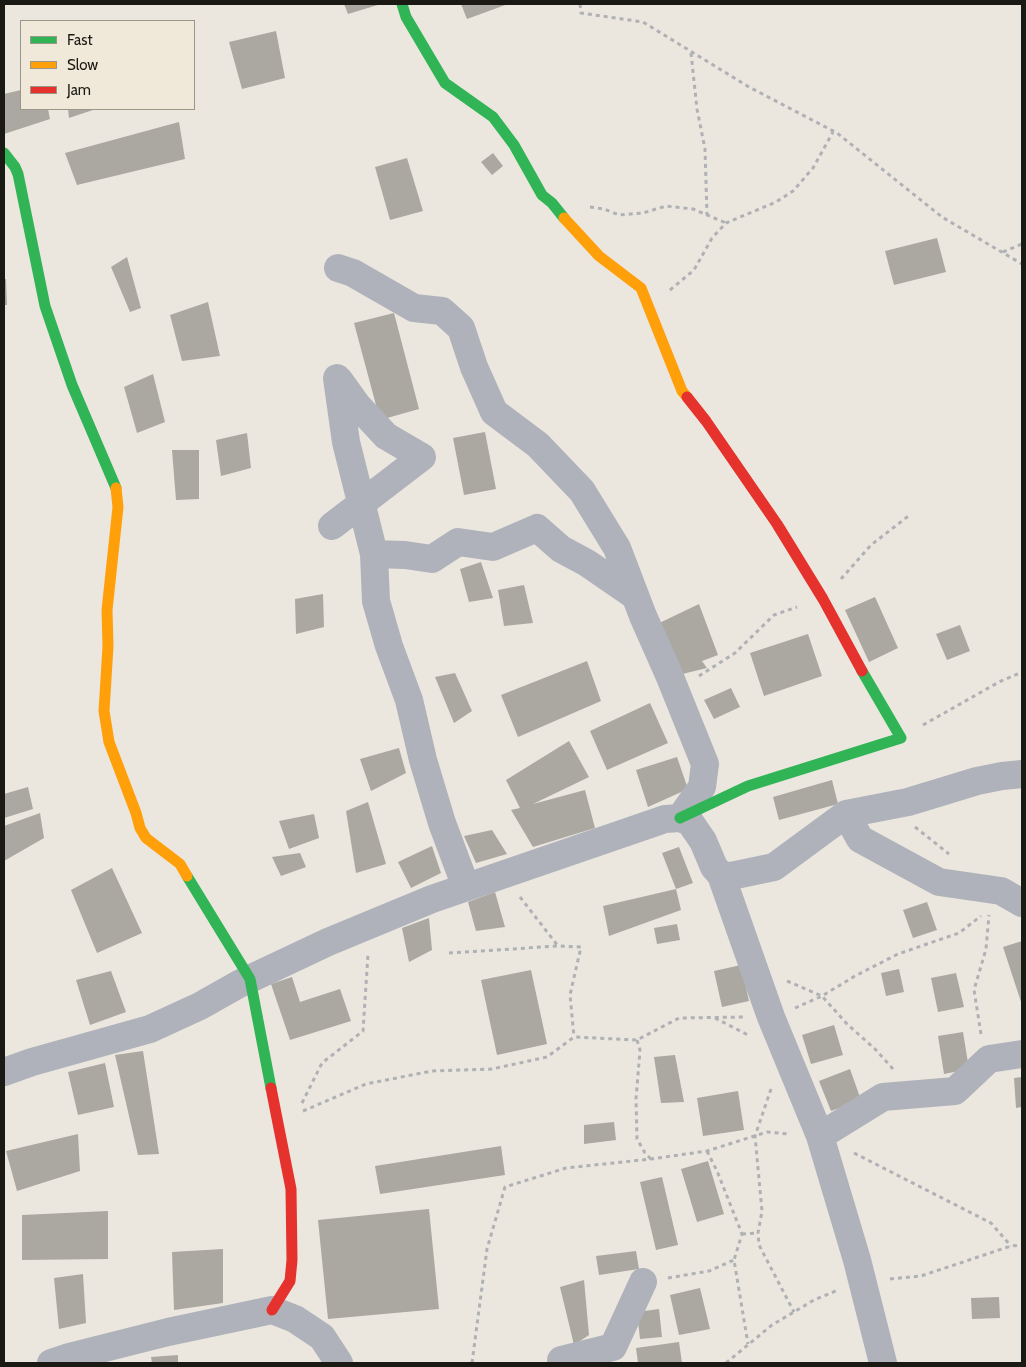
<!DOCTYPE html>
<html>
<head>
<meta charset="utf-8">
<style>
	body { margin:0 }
	#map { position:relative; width:1026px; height:1367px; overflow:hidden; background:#ebe7df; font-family:Cabin,sans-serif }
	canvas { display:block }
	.frame { position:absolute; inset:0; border:5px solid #1b1913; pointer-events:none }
	.legend { position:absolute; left:20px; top:20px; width:175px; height:90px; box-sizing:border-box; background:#f0e9da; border:1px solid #9b968a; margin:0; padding:6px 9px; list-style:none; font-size:15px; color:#1b1913 }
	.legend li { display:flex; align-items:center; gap:10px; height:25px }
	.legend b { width:25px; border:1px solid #9b968a }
</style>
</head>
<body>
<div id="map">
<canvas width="1026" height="1367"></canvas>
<div class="frame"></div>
<ul class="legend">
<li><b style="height:6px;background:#30b455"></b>Fast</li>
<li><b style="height:6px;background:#ff9f0a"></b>Slow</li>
<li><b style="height:6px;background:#e5322d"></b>Jam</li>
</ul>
</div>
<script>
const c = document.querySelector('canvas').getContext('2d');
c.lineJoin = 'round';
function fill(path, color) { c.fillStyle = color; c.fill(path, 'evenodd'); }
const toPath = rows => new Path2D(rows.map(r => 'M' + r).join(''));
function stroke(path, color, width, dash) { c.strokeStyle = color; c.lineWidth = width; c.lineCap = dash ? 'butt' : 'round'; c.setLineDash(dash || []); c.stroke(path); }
fill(toPath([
	[344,4,381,4,348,14],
	[461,4,508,4,467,19],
	[276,31,285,78,242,89,229,42],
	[21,90,21,109,48,109,50,119,4,134,4,94],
	[68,109,96,109,69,118],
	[179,122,185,159,77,185,65,153],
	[493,153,503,166,492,175,481,162],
	[407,158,423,211,390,220,375,167],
	[937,238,946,272,894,285,885,251],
	[127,257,141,308,130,312,111,267],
	[4,279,6,279,7,305,4,305],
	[208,302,220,356,182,361,170,315],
	[394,313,419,409,380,420,354,323],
	[153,374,165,422,137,433,124,387],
	[485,432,496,489,464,495,453,438],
	[247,433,251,468,221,476,216,440],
	[172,450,199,450,199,499,176,500],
	[481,562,493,598,469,602,460,569],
	[524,585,533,623,504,626,498,590],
	[323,594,324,627,296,634,295,599],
	[875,597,898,648,869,662,845,610],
	[699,604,718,655,702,661,707,668,670,677,653,626],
	[960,625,970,651,947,660,936,634],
	[808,634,822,676,764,696,750,653],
	[587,661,601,701,518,737,501,695],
	[455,673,472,711,454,723,435,677],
	[731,688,740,707,714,719,704,700],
	[650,703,668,743,607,770,590,731],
	[569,741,589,777,533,804,585,790,595,828,533,847,511,810,520,808,506,780],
	[399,748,406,773,371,791,360,759],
	[677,757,688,789,648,807,636,770],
	[832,780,838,804,779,820,773,797],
	[28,787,33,809,4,818,4,794],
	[368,802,386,864,356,873,346,811],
	[40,813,44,838,4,861,4,826],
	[314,814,319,838,289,849,279,821],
	[492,830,507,854,476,863,464,836],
	[432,846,441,873,411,888,398,862],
	[679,847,693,883,676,889,662,853],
	[300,853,306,867,281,876,272,857],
	[112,868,142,933,97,953,71,890],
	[676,889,681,910,609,936,603,906],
	[495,892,505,927,476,931,468,902],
	[927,902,937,930,913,938,903,910],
	[429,918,432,950,409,962,402,928],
	[677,924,680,940,657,944,654,928],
	[1022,941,1022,1005,1003,947],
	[741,965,749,1001,722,1007,714,971],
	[899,969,904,992,886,996,881,973],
	[531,970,547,1044,497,1055,481,980],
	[111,971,126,1012,90,1025,76,980],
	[956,973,964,1007,938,1012,931,978],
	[292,977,300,1002,340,989,351,1021,290,1040,271,984],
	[834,1025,843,1055,811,1064,802,1035],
	[963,1032,969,1069,944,1074,938,1036],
	[143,1051,159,1154,138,1155,115,1055],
	[675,1055,684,1102,661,1103,654,1057],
	[105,1063,114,1107,78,1115,68,1072],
	[850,1069,861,1100,831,1111,819,1081],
	[1022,1077,1022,1107,1016,1108,1014,1078],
	[738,1091,744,1130,703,1136,697,1098],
	[614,1122,616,1140,584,1144,584,1125],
	[78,1134,80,1171,17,1191,6,1151],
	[501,1146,505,1175,380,1194,375,1166],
	[708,1161,724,1214,697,1222,681,1169],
	[662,1177,678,1245,656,1250,640,1182],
	[429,1209,439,1309,328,1319,318,1220],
	[108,1211,108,1259,22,1260,22,1215],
	[223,1249,223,1303,174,1310,172,1252],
	[636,1251,639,1269,599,1275,596,1256],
	[83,1274,86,1323,59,1329,54,1278],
	[584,1280,589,1335,574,1345,560,1287],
	[700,1288,710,1329,679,1335,670,1295],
	[999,1297,1000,1318,972,1319,971,1298],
	[659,1309,662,1337,640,1339,637,1312],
	[679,1342,682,1363,638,1363,636,1348],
	[178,1355,178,1363,152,1363,151,1357]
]), '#aba7a1');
stroke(toPath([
	[580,4,581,13,643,22,749,87,837,133,942,217,1022,264],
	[691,53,697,109,705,149,707,215],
	[590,207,604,209,619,215,643,213,666,206,693,209,726,223],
	[1003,252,1022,244],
	[670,290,694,270,712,238,726,223,776,202,793,191,813,168,833,132],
	[841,579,871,545,911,514],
	[699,676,735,653,774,615,797,607],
	[923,725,999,682,1022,672],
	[915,827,949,854],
	[520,897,558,946],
	[449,953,558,946,581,947,570,995,574,1037],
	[787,981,822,996,847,1024,875,1049,894,1070],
	[795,1008,822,996,855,976,898,954,959,933,981,916],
	[715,1018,750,1036],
	[981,1034,974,990,986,949,989,915],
	[637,1040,640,1050,636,1099,637,1139,645,1153,651,1159],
	[771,1089,755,1136,762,1211,758,1233,759,1245,794,1312],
	[302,1103,322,1063,363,1031,368,954],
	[303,1111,366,1084,432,1071,492,1069,547,1057,574,1037,637,1040,679,1018,743,1017],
	[707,1151,717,1171,742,1234,734,1260],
	[854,1153,991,1223,1011,1246],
	[742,1234,758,1233],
	[668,1278,709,1271,734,1260,748,1344],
	[890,1279,921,1276,1011,1246,1022,1245],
	[472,1363,487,1249,505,1187,566,1168,651,1159,707,1151,767,1132,789,1134],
	[726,1363,772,1325,814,1300,838,1290]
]), '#b0b1b4', 3, [4, 4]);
stroke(toPath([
	[338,268,353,273,414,308,442,311,461,328,474,367,494,412,538,445,582,491,617,548,643,616,670,677,705,764,702,787,680,818],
	[337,378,346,442,374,554,405,555,432,559,458,542,493,547,537,528,561,549,587,563,635,596],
	[332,526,422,457,386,436,357,405,339,380],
	[374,554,376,601,389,646,409,700,423,760,442,823,466,887],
	[846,814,860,839,939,882,1001,891,1022,903],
	[721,875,771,1017,820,1136,857,1260,883,1363],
	[4,1072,32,1062,150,1029,200,1006,239,984,328,942,432,899,665,819,680,818,690,822,703,841,714,867,721,875,731,876,774,867,846,814,908,802,977,781,1002,776,1022,774],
	[820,1136,883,1097,955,1091,989,1059,1022,1054],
	[51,1363,69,1357,168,1332,272,1310,295,1319,322,1337,339,1363],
	[561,1363,561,1360,613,1347,643,1282]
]), '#b0b2bb', 28);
stroke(toPath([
	[402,4,406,17,445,83,493,117,514,145,542,195,552,203,564,218],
	[4,153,15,167,18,174,45,306,72,385,116,488],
	[680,818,748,786,901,738,862,671],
	[187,876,250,979,271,1088]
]), '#30b455', 11);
stroke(toPath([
	[564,218,599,256,641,288,682,391,687,397],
	[116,488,118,507,107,610,108,646,104,711,109,742,136,813,140,828,146,838,180,864,187,876]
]), '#ff9f0a', 11);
stroke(toPath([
	[687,397,706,421,777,524,823,599,862,671],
	[271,1088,291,1189,292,1260,290,1281,272,1310]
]), '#e5322d', 11);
</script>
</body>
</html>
